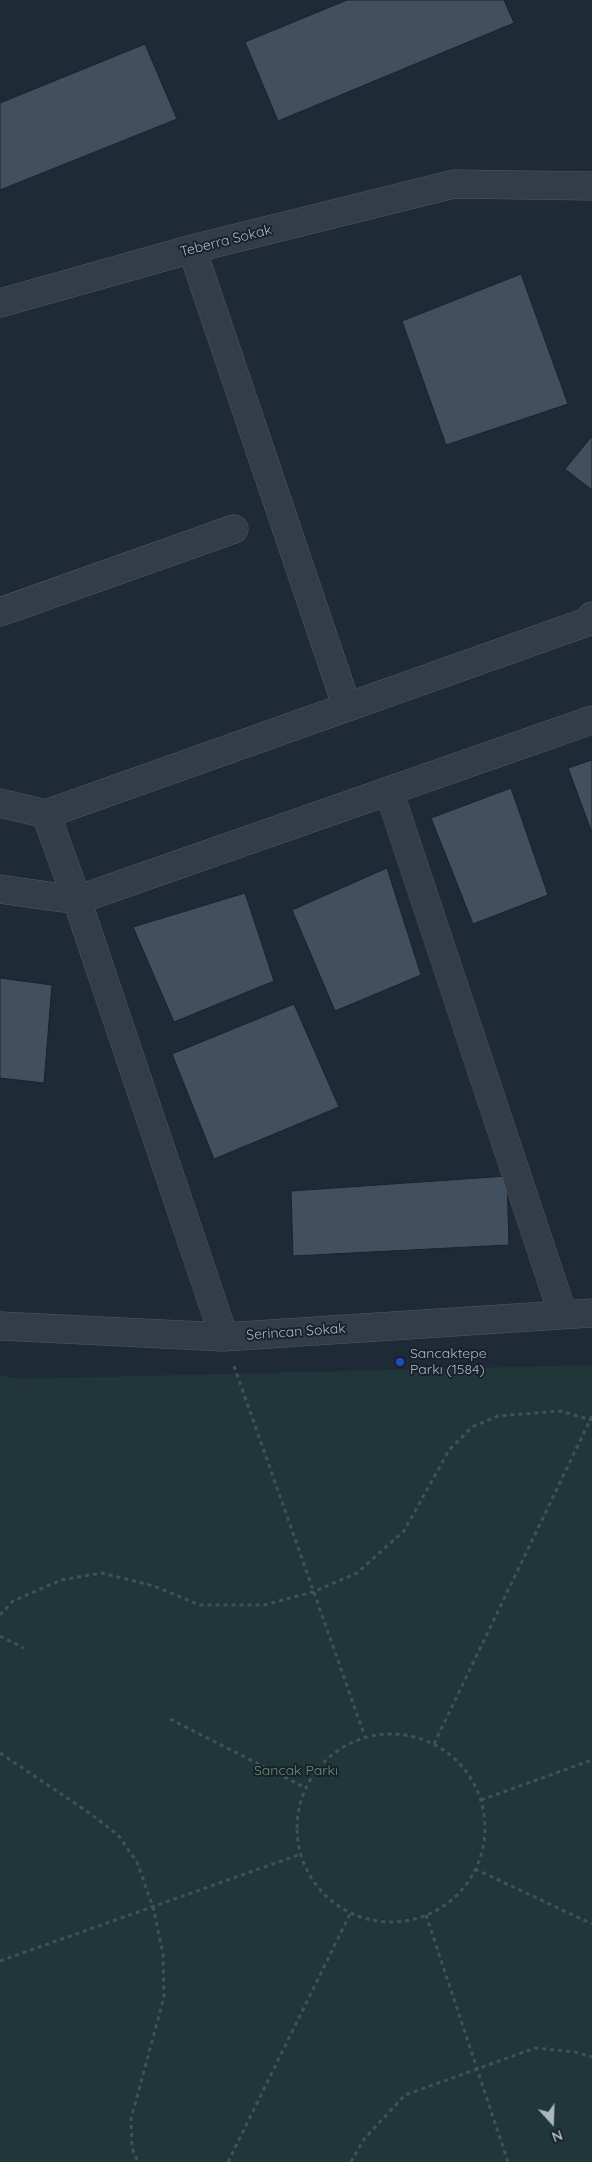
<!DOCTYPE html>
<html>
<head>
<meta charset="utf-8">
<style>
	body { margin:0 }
	#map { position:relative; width:592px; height:2162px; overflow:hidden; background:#1f2a37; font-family:Quicksand,sans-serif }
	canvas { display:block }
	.north { position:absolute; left:527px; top:2097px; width:50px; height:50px; -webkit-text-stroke:4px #18212c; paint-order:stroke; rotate:160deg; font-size:14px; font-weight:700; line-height:20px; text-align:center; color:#adb6c4 }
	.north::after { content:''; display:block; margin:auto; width:18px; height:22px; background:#adb6c4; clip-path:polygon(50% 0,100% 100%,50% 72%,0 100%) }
</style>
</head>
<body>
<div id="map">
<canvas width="592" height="2162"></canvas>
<div class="north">N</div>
</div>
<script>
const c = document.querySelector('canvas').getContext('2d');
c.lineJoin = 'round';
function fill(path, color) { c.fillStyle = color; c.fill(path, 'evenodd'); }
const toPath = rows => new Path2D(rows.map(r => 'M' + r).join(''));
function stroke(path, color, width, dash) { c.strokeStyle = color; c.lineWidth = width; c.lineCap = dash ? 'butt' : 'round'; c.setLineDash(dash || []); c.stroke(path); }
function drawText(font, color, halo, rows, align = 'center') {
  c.font = font + ' Quicksand,sans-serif'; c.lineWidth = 4; c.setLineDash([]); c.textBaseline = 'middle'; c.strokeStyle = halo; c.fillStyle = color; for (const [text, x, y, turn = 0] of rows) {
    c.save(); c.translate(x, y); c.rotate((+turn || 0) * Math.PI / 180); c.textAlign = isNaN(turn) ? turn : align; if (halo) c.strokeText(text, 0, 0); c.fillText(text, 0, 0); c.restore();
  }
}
fill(toPath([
	[592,1365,592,2162,0,2162,0,1375,18,1379]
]), '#213638');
const building = toPath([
	[347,0,504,0,514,23,278,121,245,42,347,0],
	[145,44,177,119,0,190,0,103,145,44],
	[521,274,568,404,446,445,402,321,521,274],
	[592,436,592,490,565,469,592,436],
	[592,760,592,833,568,768,592,760],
	[511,788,548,895,473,924,431,818,511,788],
	[387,868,421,975,335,1011,292,910,387,868],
	[245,893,274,981,174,1022,133,927,245,893],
	[0,978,52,985,44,1083,0,1078,0,978],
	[294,1004,339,1107,214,1159,172,1054,294,1004],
	[507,1176,509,1245,293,1256,291,1191,507,1176]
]);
fill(building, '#424f5f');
stroke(building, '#1a232e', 1);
const minor = toPath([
	[192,249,347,707],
	[0,303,192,249,454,184,592,186],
	[0,612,234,529],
	[389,791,563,1315],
	[0,803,46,814,587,622,592,616],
	[46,814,77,900,224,1337],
	[0,889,77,900,592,720],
	[0,1326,224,1337,592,1313]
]);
stroke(minor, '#505965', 29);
stroke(toPath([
	[234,1366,365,1737],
	[0,1615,13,1601,61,1580,102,1573,154,1586,200,1605,264,1605,313,1592,357,1573,404,1531,449,1450,472,1427,498,1416,560,1411,592,1420],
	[0,1636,24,1648],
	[170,1719,306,1788],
	'297 1828a94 94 0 1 1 188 0a94 94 0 1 1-188 0Z',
	[434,1744,592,1416],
	[0,1753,88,1812,118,1835,137,1862,153,1907,163,1954,164,1997,131,2119,132,2148,138,2162],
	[481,1800,592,1760],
	[475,1869,592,1924],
	[426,1915,508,2162],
	[0,1961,301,1854],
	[228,2162,350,1914],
	[351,2162,364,2139,405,2095,535,2048,575,2052,592,2057]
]), '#3f5355', 3, [4, 4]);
stroke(minor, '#333c47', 28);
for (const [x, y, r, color] of [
	[400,1362,5,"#1a4fb4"]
]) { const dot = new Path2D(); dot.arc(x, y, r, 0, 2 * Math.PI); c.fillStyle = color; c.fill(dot); stroke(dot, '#18212c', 2); }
drawText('14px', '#adb6c4', '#18212c', [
	["Teberra Sokak",226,241,-14],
	["Serincan Sokak",296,1332,-4]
]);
drawText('14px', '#adb6c4', '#18212c', [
	["Sancaktepe",410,1354],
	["Parkı (1584)",410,1370]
], 'left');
drawText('14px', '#64956e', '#18212c', [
	["Sancak Parkı",296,1771]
]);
</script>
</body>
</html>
